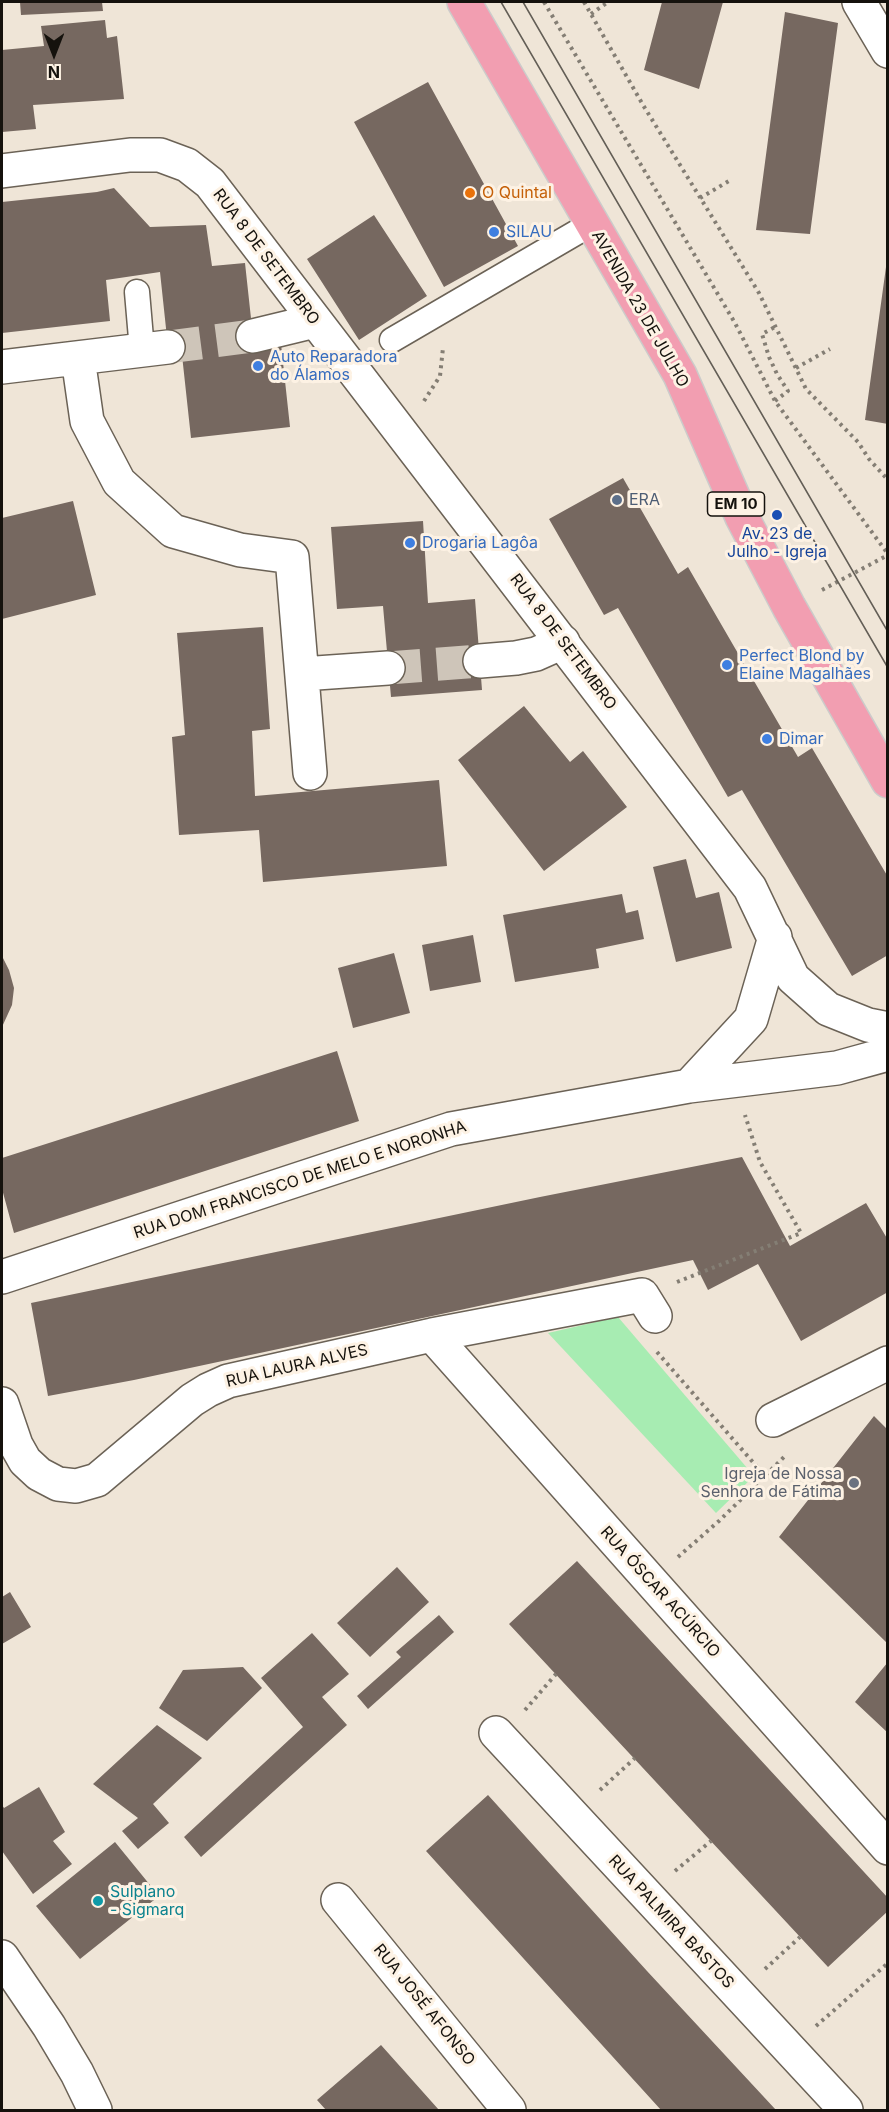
<!DOCTYPE html>
<html>
<head>
<meta charset="utf-8">
<style>
	body { margin:0 }
	#map { position:relative; width:889px; height:2112px; overflow:hidden; background:#efe5d7; font-family:Inter,sans-serif }
	canvas { display:block }
	.frame { position:absolute; inset:0; border:3px solid #15120d; pointer-events:none }
	.north { position:absolute; left:24px; top:24px; width:60px; height:60px; -webkit-text-stroke:4px #fdf2e4; paint-order:stroke; rotate:180deg; font-size:16px; font-weight:700; line-height:24px; text-align:center; color:#15120d }
	.north::after { content:''; display:block; margin:auto; width:21px; height:27px; background:#15120d; clip-path:polygon(50% 0,100% 100%,50% 72%,0 100%) }
</style>
</head>
<body>
<div id="map">
<canvas width="889" height="2112"></canvas>
<div class="frame"></div>
<div class="north">N</div>
</div>
<script>
const c = document.querySelector('canvas').getContext('2d');
c.lineJoin = 'round';
function fill(path, color) { c.fillStyle = color; c.fill(path, 'evenodd'); }
const toPath = rows => new Path2D(rows.map(r => 'M' + r).join(''));
function stroke(path, color, width, dash) { c.strokeStyle = color; c.lineWidth = width; c.lineCap = dash ? 'butt' : 'round'; c.setLineDash(dash || []); c.stroke(path); }
function drawText(font, color, halo, rows, align = 'center') {
  c.font = font + ' Inter,sans-serif'; c.lineWidth = 6; c.setLineDash([]); c.textBaseline = 'middle'; c.strokeStyle = halo; c.fillStyle = color; for (const [text, x, y, turn = 0] of rows) {
    c.save(); c.translate(x, y); c.rotate((+turn || 0) * Math.PI / 180); c.textAlign = isNaN(turn) ? turn : align; if (halo) c.strokeText(text, 0, 0); c.fillText(text, 0, 0); c.restore();
  }
}
fill(toPath([
	[618,1317,754,1476,716,1513,548,1333]
]), '#a7ecb2');
fill(toPath([
	[20,2,102,2,103,11,21,15],
	[662,2,723,2,699,89,644,70],
	[785,12,838,23,810,234,756,230],
	[105,20,107,38,117,36,124,99,33,105,36,129,2,132,2,50,44,46,41,26],
	[428,82,518,246,444,287,354,122],
	[114,188,150,227,206,225,212,266,245,263,254,346,281,344,290,427,191,438,182,355,168,347,160,272,106,280,110,321,2,333,2,202,97,192],
	[374,215,427,296,359,340,307,259],
	[886,267,888,267,888,424,865,420],
	[623,478,678,574,688,567,798,757,812,748,888,877,888,955,852,976,742,790,728,797,618,608,604,615,549,519],
	[73,501,96,595,2,619,2,518],
	[423,521,428,603,475,599,482,690,391,697,383,606,337,609,331,527],
	[263,627,270,729,252,731,255,796,439,780,447,866,263,882,259,830,179,835,172,737,185,735,177,633],
	[524,706,570,762,583,751,627,807,544,871,458,760],
	[686,859,696,898,719,892,732,948,676,962,653,867],
	[622,894,626,913,638,910,644,939,596,949,599,968,515,982,503,915],
	[473,935,481,982,430,991,422,945],
	[394,953,410,1013,353,1028,338,968],
	[2,956,9,970,14,988,12,1005,2,1027],
	[337,1051,359,1121,14,1233,2,1189,2,1158],
	[742,1157,790,1246,866,1203,888,1240,888,1292,801,1341,758,1264,708,1290,693,1260,134,1380,48,1396,31,1303,540,1197],
	[874,1416,888,1430,888,1644,779,1537],
	[577,1561,888,1898,888,1911,828,1967,509,1624],
	[397,1567,429,1602,370,1657,337,1623],
	[10,1592,31,1627,2,1644,2,1597],
	[439,1615,454,1632,368,1709,357,1696,401,1657,396,1652],
	[312,1633,349,1674,322,1697,347,1725,201,1857,184,1837,303,1727,261,1678],
	[888,1662,888,1733,855,1702],
	[243,1667,262,1688,207,1741,159,1708,183,1670],
	[157,1725,202,1758,153,1804,169,1823,138,1849,122,1831,138,1818,93,1784],
	[39,1787,65,1832,53,1841,72,1864,33,1894,2,1851,2,1805,4,1808],
	[488,1795,647,1971,776,2110,661,2110,426,1851],
	[115,1842,159,1896,80,1959,36,1906],
	[381,2045,439,2110,326,2110,317,2100]
]), '#766860');
stroke(toPath([
	[168,347,253,336],
	[388,668,480,661]
]), '#cec5b9', 33, [33, 16]);
const lane = toPath([
	[137,292,142,350],
	[392,340,591,224]
]);
const street = toPath([
	[859,2,888,51],
	[253,336,315,321],
	[78,358,87,421,119,482,173,531,240,550,292,557,310,773],
	[2,367,168,347],
	[480,661,516,658,536,654,563,642],
	[302,674,388,668],
	[432,1335,888,1848],
	[2,1404,16,1445,25,1461,39,1474,58,1484,76,1486,97,1480,192,1400,208,1390,228,1381,432,1335,642,1295,655,1316],
	[773,1420,888,1363],
	[496,1733,846,2110],
	[338,1900,509,2110]
]);
const secondary = toPath([
	[2,171,130,155,160,155,187,165,210,183,750,888,793,978,828,1009,868,1025,888,1029],
	[689,1086,751,1019,775,937],
	[2,1277,451,1129,689,1086,837,1068,888,1054],
	[2,1957,49,2026,77,2073,95,2110]
]);
const primary = toPath([
	[464,2,680,375,742,517,789,607,888,781]
]);
stroke(lane, '#6b6256', 27);
stroke(street, '#6b6256', 36);
stroke(secondary, '#6b6256', 36);
stroke(primary, '#cccbca', 36);
stroke(toPath([
	[544,2,735,323,775,401,888,554],
	[584,2,643,105,759,293,806,389,858,442,869,459,888,480],
	[591,14,608,2],
	[700,198,729,181],
	[796,368,830,349],
	[424,401,440,376,443,348],
	[775,401,788,391,777,374,769,357,762,334,775,327],
	[822,590,888,555],
	[677,1282,801,1233,760,1162,745,1115],
	[657,1352,765,1476],
	[678,1557,719,1521,784,1457],
	[525,1710,556,1674],
	[600,1790,635,1758],
	[675,1871,711,1841],
	[765,1969,800,1937],
	[816,2026,888,1963]
]), '#847e74', 4, [3, 4.5]);
stroke(lane, '#fff', 24);
stroke(street, '#fff', 33);
stroke(secondary, '#fff', 33);
stroke(primary, '#f29eb1', 33);
stroke(toPath([
	[501,2,888,668],
	[523,2,888,632]
]), '#635e56', 1.5);
for (const [x, y, r, color] of [
	[470,193,6,"#e8710a"],
	[494,232,6,"#3f7fe0"],
	[258,366,6,"#3f7fe0"],
	[617,500,6,"#5c6f8a"],
	[777,515,6,"#1a4fb4"],
	[410,543,6,"#3f7fe0"],
	[727,665,6,"#3f7fe0"],
	[767,739,6,"#3f7fe0"],
	[854,1483,6,"#6b7280"],
	[98,1901,6,"#0f9aa8"]
]) { const dot = new Path2D(); dot.arc(x, y, r, 0, 2 * Math.PI); c.fillStyle = color; c.fill(dot); stroke(dot, '#fdf2e4', 2); }
for (const [x, y, w] of [
	[736,504,57]
]) { const box = new Path2D(); box.roundRect(x - w / 2, y - 12, w, 24, 4.5); c.fillStyle = '#fdf2e4'; c.fill(box); stroke(box, '#15120d', 1.5); }
drawText('bold 15px', '#15120d', null, [
	["EM 10",736,504]
]);
drawText('16px', '#c56008', '#fdf2e4', [
	["O Quintal",482,193]
], 'left');
drawText('16px', '#366cbe', '#fdf2e4', [
	["SILAU",506,232],
	["Auto Reparadora",270,357],
	["do Álamos",270,375],
	["Drogaria Lagôa",422,543],
	["Perfect Blond by",739,656],
	["Elaine Magalhães",739,674],
	["Dimar",779,739]
], 'left');
drawText('16px', '#15120d', '#fdf2e4', [
	["RUA 8 DE SETEMBRO",266,257,53],
	["AVENIDA 23 DE JULHO",640,309,60],
	["RUA 8 DE SETEMBRO",563,642,53],
	["RUA DOM FRANCISCO DE MELO E NORONHA",300,1180,-18],
	["RUA LAURA ALVES",297,1366,-13],
	["RUA ÓSCAR ACÚRCIO",660,1592,48],
	["RUA PALMIRA BASTOS",671,1922,47],
	["RUA JOSÉ AFONSO",424,2005,51]
]);
drawText('16px', '#4e5e75', '#fdf2e4', [
	["ERA",629,500]
], 'left');
drawText('16px', '#164399', '#fdf2e4', [
	["Av. 23 de",777,534],
	["Julho - Igreja",777,552]
]);
drawText('16px', '#5b616d', '#fdf2e4', [
	["Igreja de Nossa",842,1474],
	["Senhora de Fátima",842,1492]
], 'right');
drawText('16px', '#0d838f', '#fdf2e4', [
	["Sulplano",110,1892],
	["- Sigmarq",110,1910]
], 'left');
</script>
</body>
</html>
